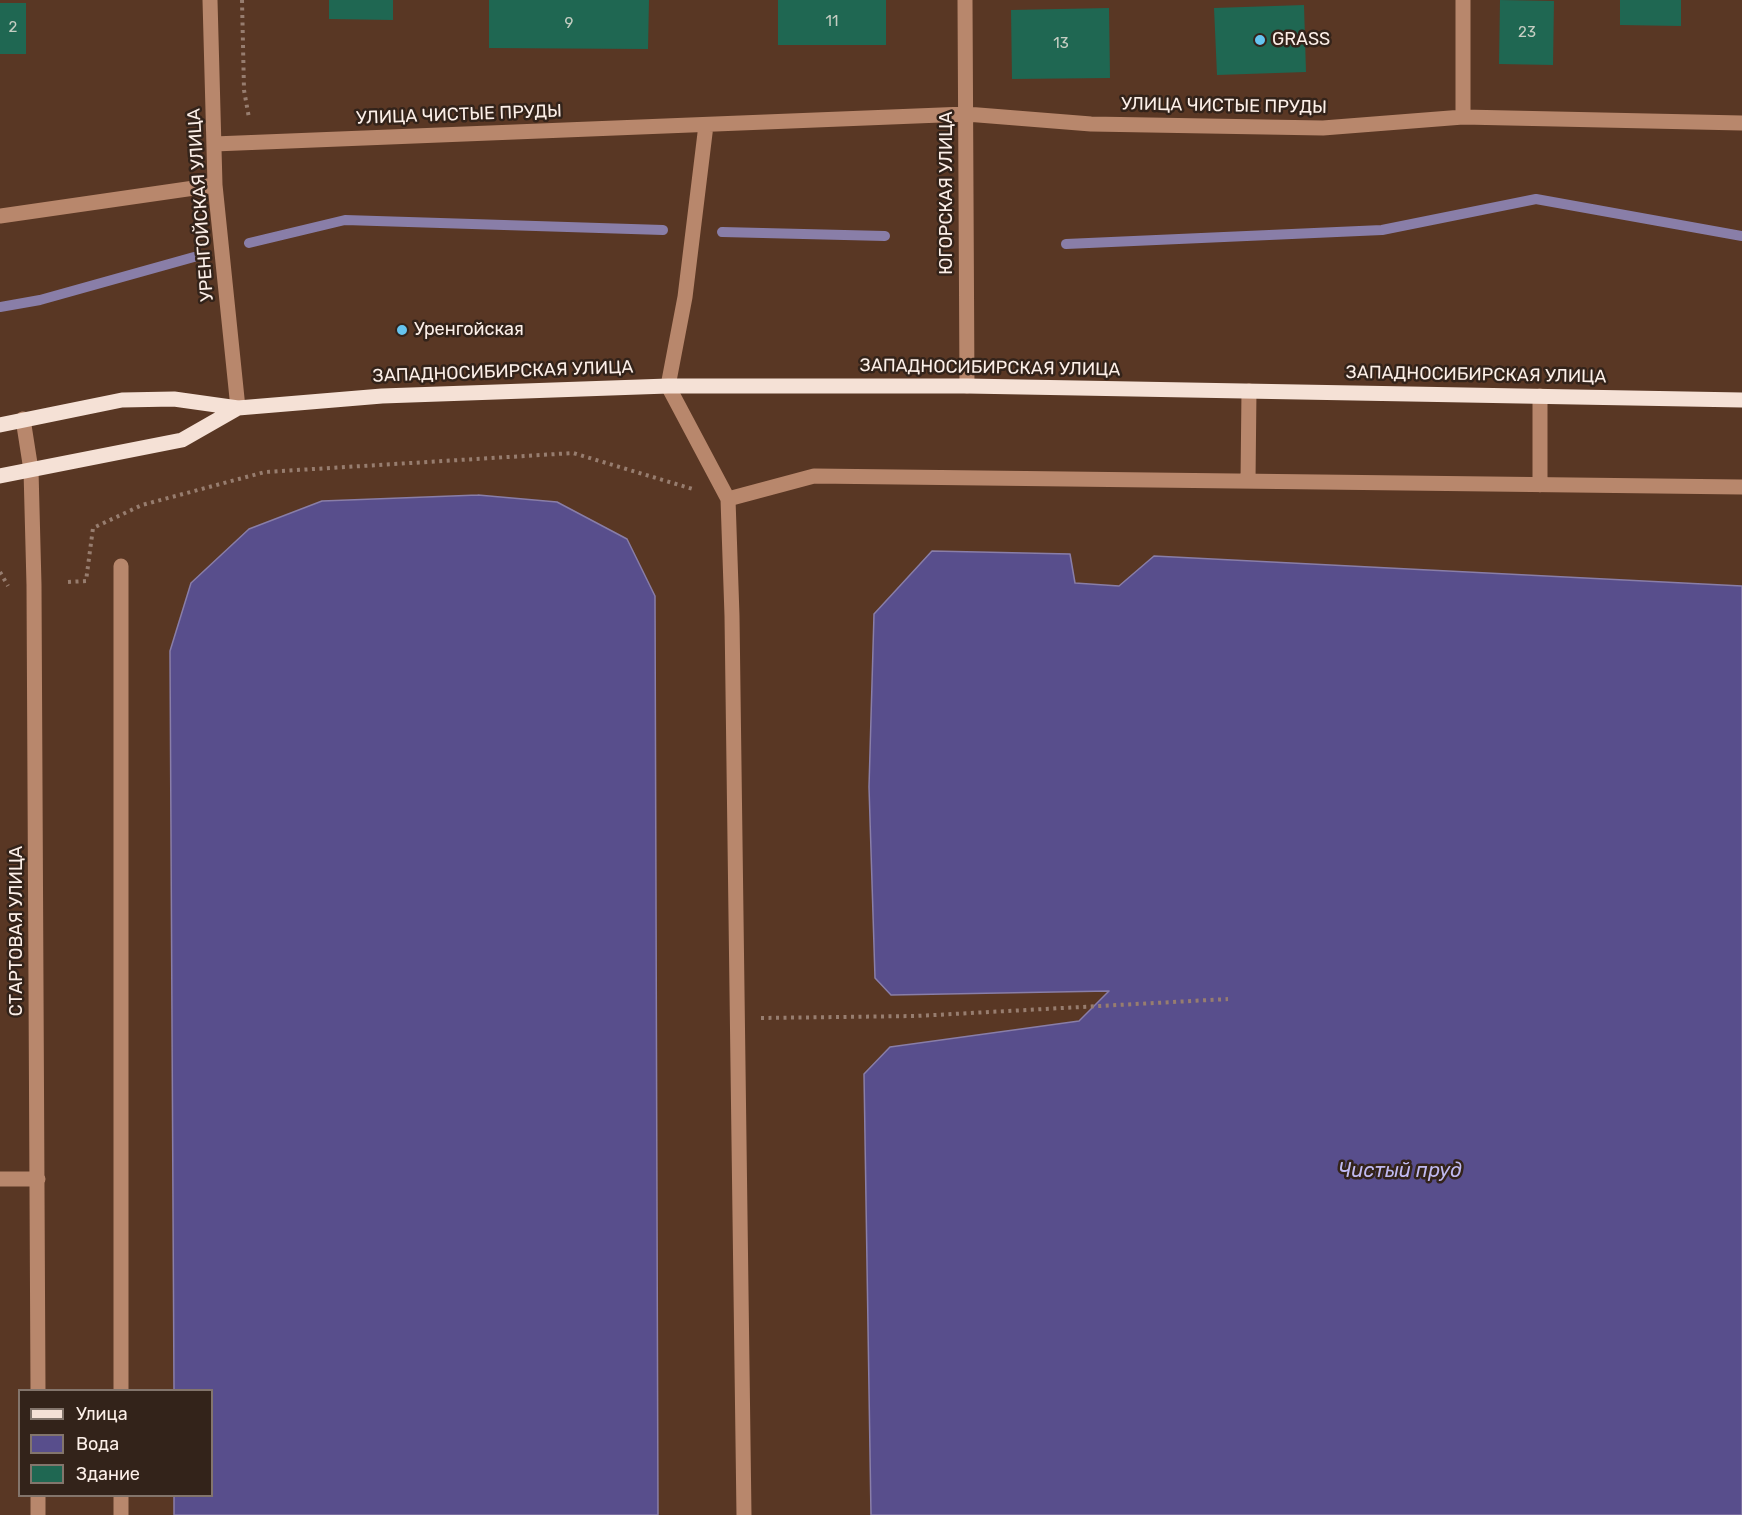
<!DOCTYPE html>
<html>
<head>
<meta charset="utf-8">
<style>
	body { margin:0 }
	#map { position:relative; width:1742px; height:1515px; overflow:hidden; background:#593724; font-family:Rubik,sans-serif }
	canvas { display:block }
	.legend { position:absolute; left:18px; top:1389px; width:195px; height:108px; box-sizing:border-box; background:#33231a; border:2px solid #83756c; margin:0; padding:8px 10px; list-style:none; font-size:18px; color:#fcefe8 }
	.legend li { display:flex; align-items:center; gap:12px; height:30px }
	.legend b { width:30px; border:2px solid #83756c }
</style>
</head>
<body>
<div id="map">
<canvas width="1742" height="1515"></canvas>
<ul class="legend">
<li><b style="height:8px;background:#f5e1d6"></b>Улица</li>
<li><b style="height:16px;background:#584e8c"></b>Вода</li>
<li><b style="height:16px;background:#1f6752"></b>Здание</li>
</ul>
</div>
<script>
const c = document.querySelector('canvas').getContext('2d');
c.lineJoin = 'round';
function fill(path, color) { c.fillStyle = color; c.fill(path, 'evenodd'); }
const toPath = rows => new Path2D(rows.map(r => 'M' + r).join(''));
function stroke(path, color, width, dash) { c.strokeStyle = color; c.lineWidth = width; c.lineCap = dash ? 'butt' : 'round'; c.setLineDash(dash || []); c.stroke(path); }
function drawText(font, color, halo, rows, align = 'center') {
  c.font = font + ' Rubik,sans-serif'; c.lineWidth = 5; c.setLineDash([]); c.textBaseline = 'middle'; c.strokeStyle = halo; c.fillStyle = color; for (const [text, x, y, turn = 0] of rows) {
    c.save(); c.translate(x, y); c.rotate((+turn || 0) * Math.PI / 180); c.textAlign = isNaN(turn) ? turn : align; if (halo) c.strokeText(text, 0, 0); c.fillText(text, 0, 0); c.restore();
  }
}
const water = toPath([
	[478,495,557,502,627,539,655,596,658,1515,174,1515,174,1496,212,1496,212,1390,174,1390,170,651,191,583,249,529,322,501,478,495],
	[932,551,1070,554,1075,583,1119,586,1154,556,1742,586,1742,1515,871,1515,864,1074,890,1047,1079,1021,1109,991,891,995,875,978,869,787,874,614,932,551]
]);
fill(water, '#584e8c');
stroke(water, '#897ea8', 1.5);
stroke(toPath([
	[722,232,885,236],
	[249,243,345,220,663,230],
	[1066,244,1382,230,1536,199,1742,236],
	[0,307,40,300,194,257]
]), '#897ea8', 10);
fill(toPath([
	[329,0,393,0,393,20,329,19],
	[489,0,649,0,648,49,489,48],
	[778,0,886,0,886,45,778,45],
	[1500,0,1554,1,1553,65,1499,64],
	[1620,0,1681,0,1681,26,1620,25],
	[0,3,26,3,26,54,0,54],
	[1304,5,1306,72,1217,75,1214,8],
	[1109,8,1110,78,1012,79,1011,10]
]), '#1f6752');
stroke(toPath([
	[242,0,244,90,249,118],
	[0,572,8,586],
	[68,582,86,581,93,528,142,505,265,472,573,453,696,490],
	[761,1018,916,1016,1228,999]
]), '#977d6f', 4, [3, 4.5]);
stroke(toPath([
	[210,0,215,185,238,408],
	[965,0,967,386],
	[1463,0,1463,117],
	[706,125,685,297,668,386,728,499,732,616,744,1515],
	[214,144,966,114,1091,124,1323,128,1463,117,1742,123],
	[0,216,215,185],
	[23,419,31,470,34,585,38,1390],
	[1248,481,1249,391],
	[1540,485,1540,396],
	[728,499,814,476,1742,487],
	[0,1179,38,1179],
	[121,1390,121,566],
	[38,1496,38,1515],
	[121,1515,121,1496]
]), '#b8876c', 15);
stroke(toPath([
	[0,425,122,400,174,399,238,408,382,396,668,386,967,386,1742,400],
	[0,476,182,440,238,408]
]), '#f5e1d6', 15);
for (const [x, y, r, color] of [
	[1260,40,6,"#66c4ef"],
	[402,330,6,"#66c4ef"]
]) { const dot = new Path2D(); dot.arc(x, y, r, 0, 2 * Math.PI); c.fillStyle = color; c.fill(dot); stroke(dot, '#33231a', 2); }
drawText('15px', '#c5cdc2', null, [
	["11",832,22],
	["9",569,24],
	["2",13,28],
	["23",1527,33],
	["13",1061,44]
]);
drawText('18px', '#fcefe8', '#33231a', [
	["GRASS",1272,40],
	["Уренгойская",414,330]
], 'left');
drawText('18px', '#fcefe8', '#33231a', [
	["УЛИЦА ЧИСТЫЕ ПРУДЫ",1224,106,1],
	["УЛИЦА ЧИСТЫЕ ПРУДЫ",459,115,-2],
	["ЮГОРСКАЯ УЛИЦА",947,193,-90],
	["УРЕНГОЙСКАЯ УЛИЦА",201,205,-94],
	["ЗАПАДНОСИБИРСКАЯ УЛИЦА",990,368,1],
	["ЗАПАДНОСИБИРСКАЯ УЛИЦА",503,372,-2],
	["ЗАПАДНОСИБИРСКАЯ УЛИЦА",1476,375,1],
	["СТАРТОВАЯ УЛИЦА",17,931,-90]
]);
drawText('italic 20px', '#c0baf1', '#33231a', [
	["Чистый пруд",1400,1171]
]);
</script>
</body>
</html>
